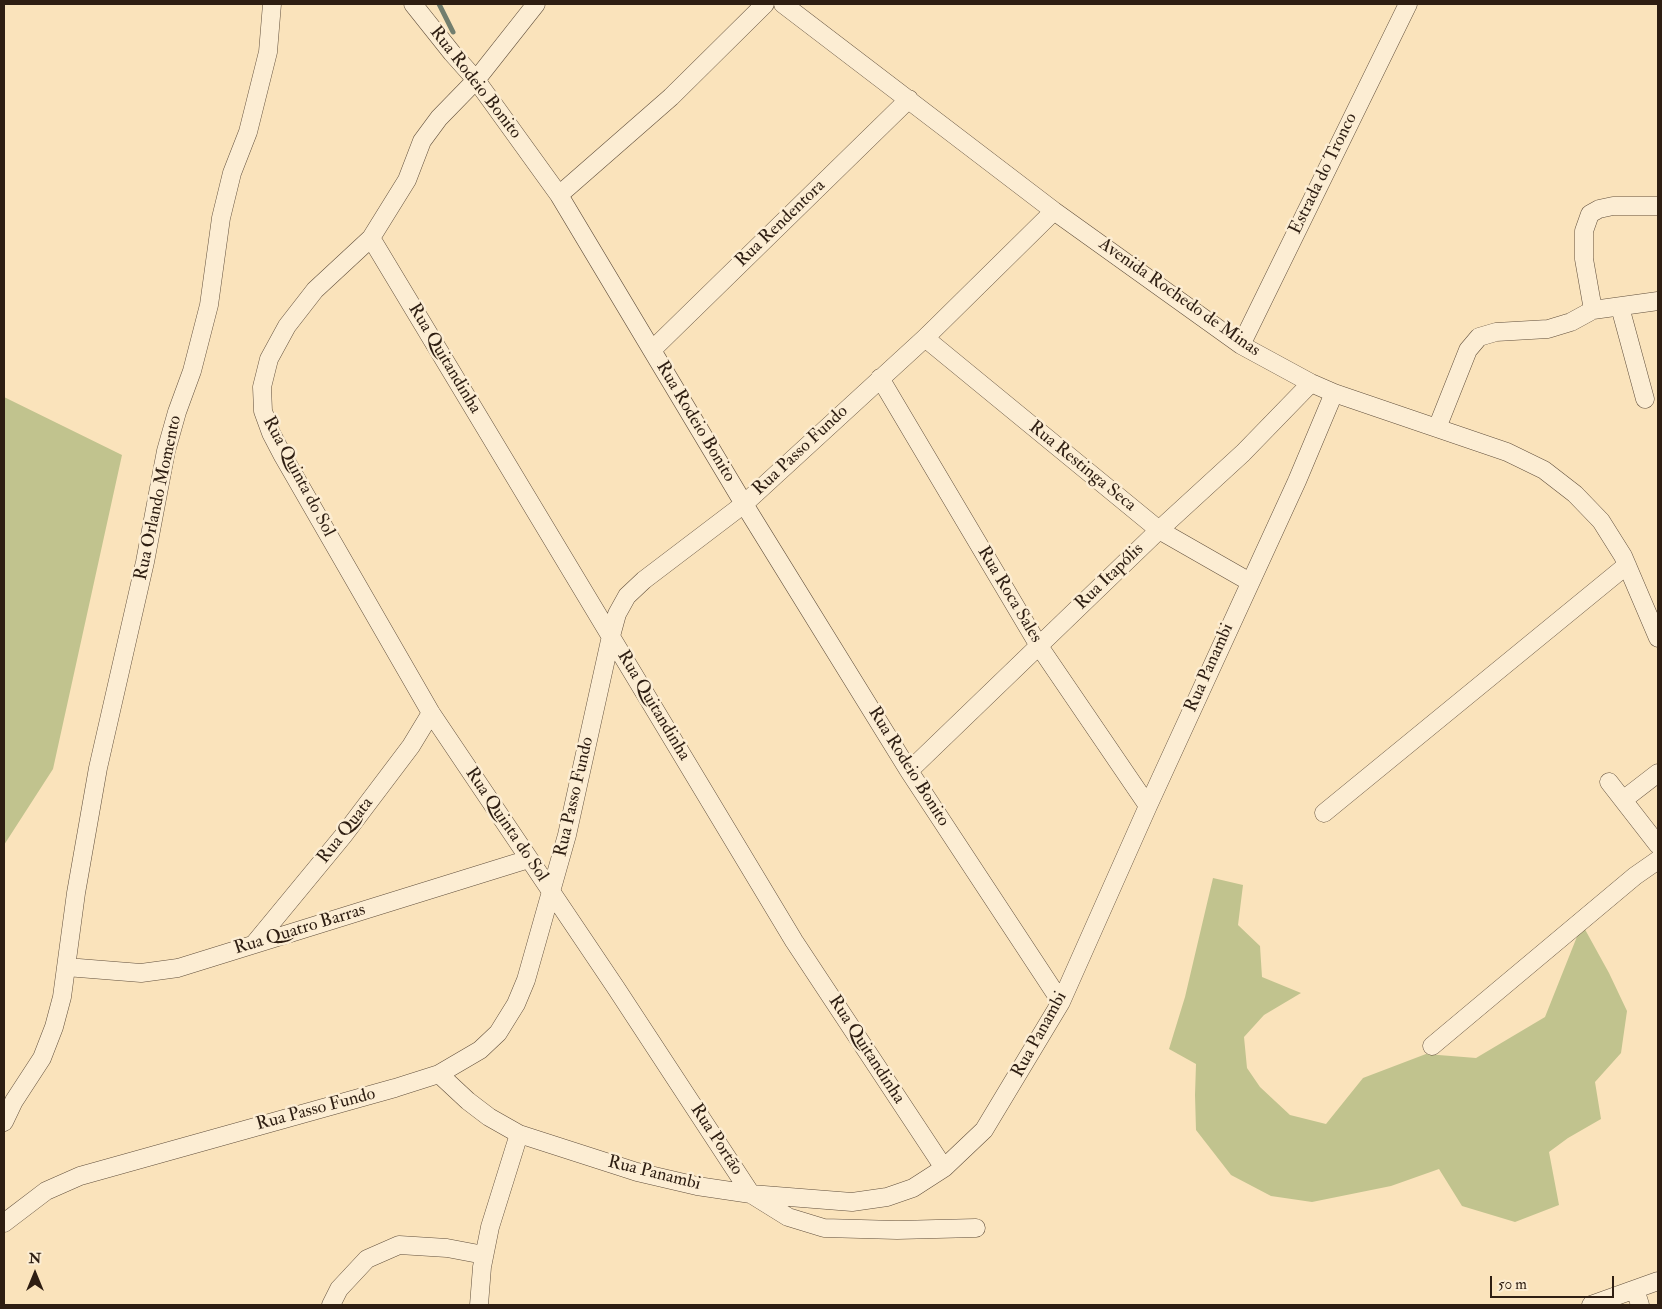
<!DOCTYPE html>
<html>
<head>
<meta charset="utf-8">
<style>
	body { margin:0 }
	#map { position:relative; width:1662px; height:1309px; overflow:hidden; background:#fae3bb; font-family:"IM FELL Double Pica",serif }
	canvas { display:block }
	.frame { position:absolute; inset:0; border:5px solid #2e1e12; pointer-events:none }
	.north { position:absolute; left:10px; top:1249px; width:50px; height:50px; -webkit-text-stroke:4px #fcedd3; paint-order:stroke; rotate:0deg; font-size:14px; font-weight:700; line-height:20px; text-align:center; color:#2e1e12 }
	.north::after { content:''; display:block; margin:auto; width:18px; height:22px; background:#2e1e12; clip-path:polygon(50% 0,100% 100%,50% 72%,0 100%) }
	.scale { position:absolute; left:1490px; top:1276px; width:124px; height:22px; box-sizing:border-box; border:2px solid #2e1e12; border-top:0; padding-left:6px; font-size:15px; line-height:18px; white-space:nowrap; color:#2e1e12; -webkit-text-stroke:4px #fcedd3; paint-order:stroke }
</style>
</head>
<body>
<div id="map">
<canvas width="1662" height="1309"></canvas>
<div class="frame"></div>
<div class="north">N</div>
<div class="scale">50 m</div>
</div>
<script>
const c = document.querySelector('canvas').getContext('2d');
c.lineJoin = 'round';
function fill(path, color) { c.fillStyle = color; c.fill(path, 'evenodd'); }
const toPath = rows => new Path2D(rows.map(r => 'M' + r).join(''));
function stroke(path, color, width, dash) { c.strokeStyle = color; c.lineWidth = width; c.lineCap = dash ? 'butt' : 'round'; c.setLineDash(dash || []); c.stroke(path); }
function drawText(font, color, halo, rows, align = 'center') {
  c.font = font + ' "IM FELL Double Pica",serif'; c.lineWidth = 5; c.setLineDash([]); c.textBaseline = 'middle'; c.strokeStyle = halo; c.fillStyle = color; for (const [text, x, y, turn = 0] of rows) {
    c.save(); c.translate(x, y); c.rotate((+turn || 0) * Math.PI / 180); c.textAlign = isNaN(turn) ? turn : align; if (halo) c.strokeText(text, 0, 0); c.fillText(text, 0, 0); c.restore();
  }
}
fill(toPath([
	[4,397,122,455,53,769,4,845],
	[1213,878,1243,885,1238,925,1260,946,1262,977,1301,993,1264,1015,1244,1037,1247,1068,1260,1087,1290,1115,1326,1124,1363,1078,1426,1054,1476,1058,1545,1017,1582,924,1609,973,1627,1011,1621,1053,1595,1082,1601,1119,1568,1138,1549,1152,1559,1205,1515,1222,1462,1206,1439,1169,1391,1186,1312,1202,1271,1196,1231,1175,1196,1130,1195,1095,1196,1064,1169,1049,1185,997]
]), '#c1c38e');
stroke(toPath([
	[439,4,453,32]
]), '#727e6e', 5);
const minor = toPath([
	[413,4,452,53,476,80,559,195,744,504,909,771,1061,1002],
	[536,4,476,80,439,118,422,141,407,180,371,238,315,290,287,326,269,359,262,387,263,411,271,433,283,456,431,713,616,988,751,1194,788,1217,824,1228,897,1230,976,1228],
	[783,4,1054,211,1241,345,1311,383,1334,393,1507,452,1544,470,1575,494,1601,521,1623,556,1658,638],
	[559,195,671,97,765,4],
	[371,238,794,941,944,1168],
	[1620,307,1645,399],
	[1593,310,1584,259,1584,231,1590,214,1599,209,1613,206,1658,206],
	[925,338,1159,530,1250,582],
	[1241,345,1408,4],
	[652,350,909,99],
	[880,378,1039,646,1148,806],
	[1437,428,1468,350,1479,337,1496,332,1548,329,1571,322,1593,310,1658,301],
	[909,771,1159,530,1243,453,1311,383],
	[1609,782,1658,845],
	[1623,800,1658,773],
	[1324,813,1627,565],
	[254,944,343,836,411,746,431,713],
	[66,967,141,973,178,968,529,859],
	[1432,1046,1635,876,1658,860],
	[439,1074,468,1101,489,1117,519,1134,637,1172,697,1186,751,1194,852,1202,887,1197,913,1188,944,1168,984,1130,1061,1002,1148,806,1297,481,1334,393],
	[4,1122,14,1101,42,1058,54,1027,62,997,76,893,98,768,145,562,166,451,177,412,192,371,209,305,221,218,232,173,248,132,268,52,272,4],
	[4,1223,46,1191,80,1176,395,1088,439,1074,480,1050,498,1033,516,1004,526,980,567,835,611,636,617,614,627,596,644,580,744,504,925,338,1054,211],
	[1635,1289,1640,1305],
	[331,1305,339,1289,367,1259,399,1245,447,1248,484,1255],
	[479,1305,482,1267,490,1227,519,1134],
	[1591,1305,1658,1281]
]);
stroke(minor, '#614f3c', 19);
stroke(minor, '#fcedd3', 18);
drawText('18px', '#2e1e12', '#fcedd3', [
	["Rua Rodeio Bonito",475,83,52],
	["Estrada do Tronco",1324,174,-64],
	["Rua Rendentora",781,224,-44],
	["Avenida Rochedo de Minas",1179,298,35],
	["Rua Quitandinha",444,359,59],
	["Rua Rodeio Bonito",695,422,59],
	["Rua Passo Fundo",801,451,-43],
	["Rua Restinga Seca",1082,467,39],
	["Rua Quinta do Sol",298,477,62],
	["Rua Orlando Momento",159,498,-78],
	["Rua Itapólis",1110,577,-44],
	["Rua Roca Sales",1009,595,59],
	["Rua Panambi",1210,668,-66],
	["Rua Quitandinha",653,706,59],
	["Rua Rodeio Bonito",908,767,58],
	["Rua Passo Fundo",575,797,-77],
	["Rua Quinta do Sol",506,825,56],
	["Rua Quata",346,831,-52],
	["Rua Quatro Barras",300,930,-17],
	["Rua Panambi",1040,1035,-61],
	["Rua Quitandinha",866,1050,57],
	["Rua Passo Fundo",316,1110,-15],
	["Rua Portão",716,1140,57],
	["Rua Panambi",654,1174,14]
]);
</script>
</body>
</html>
